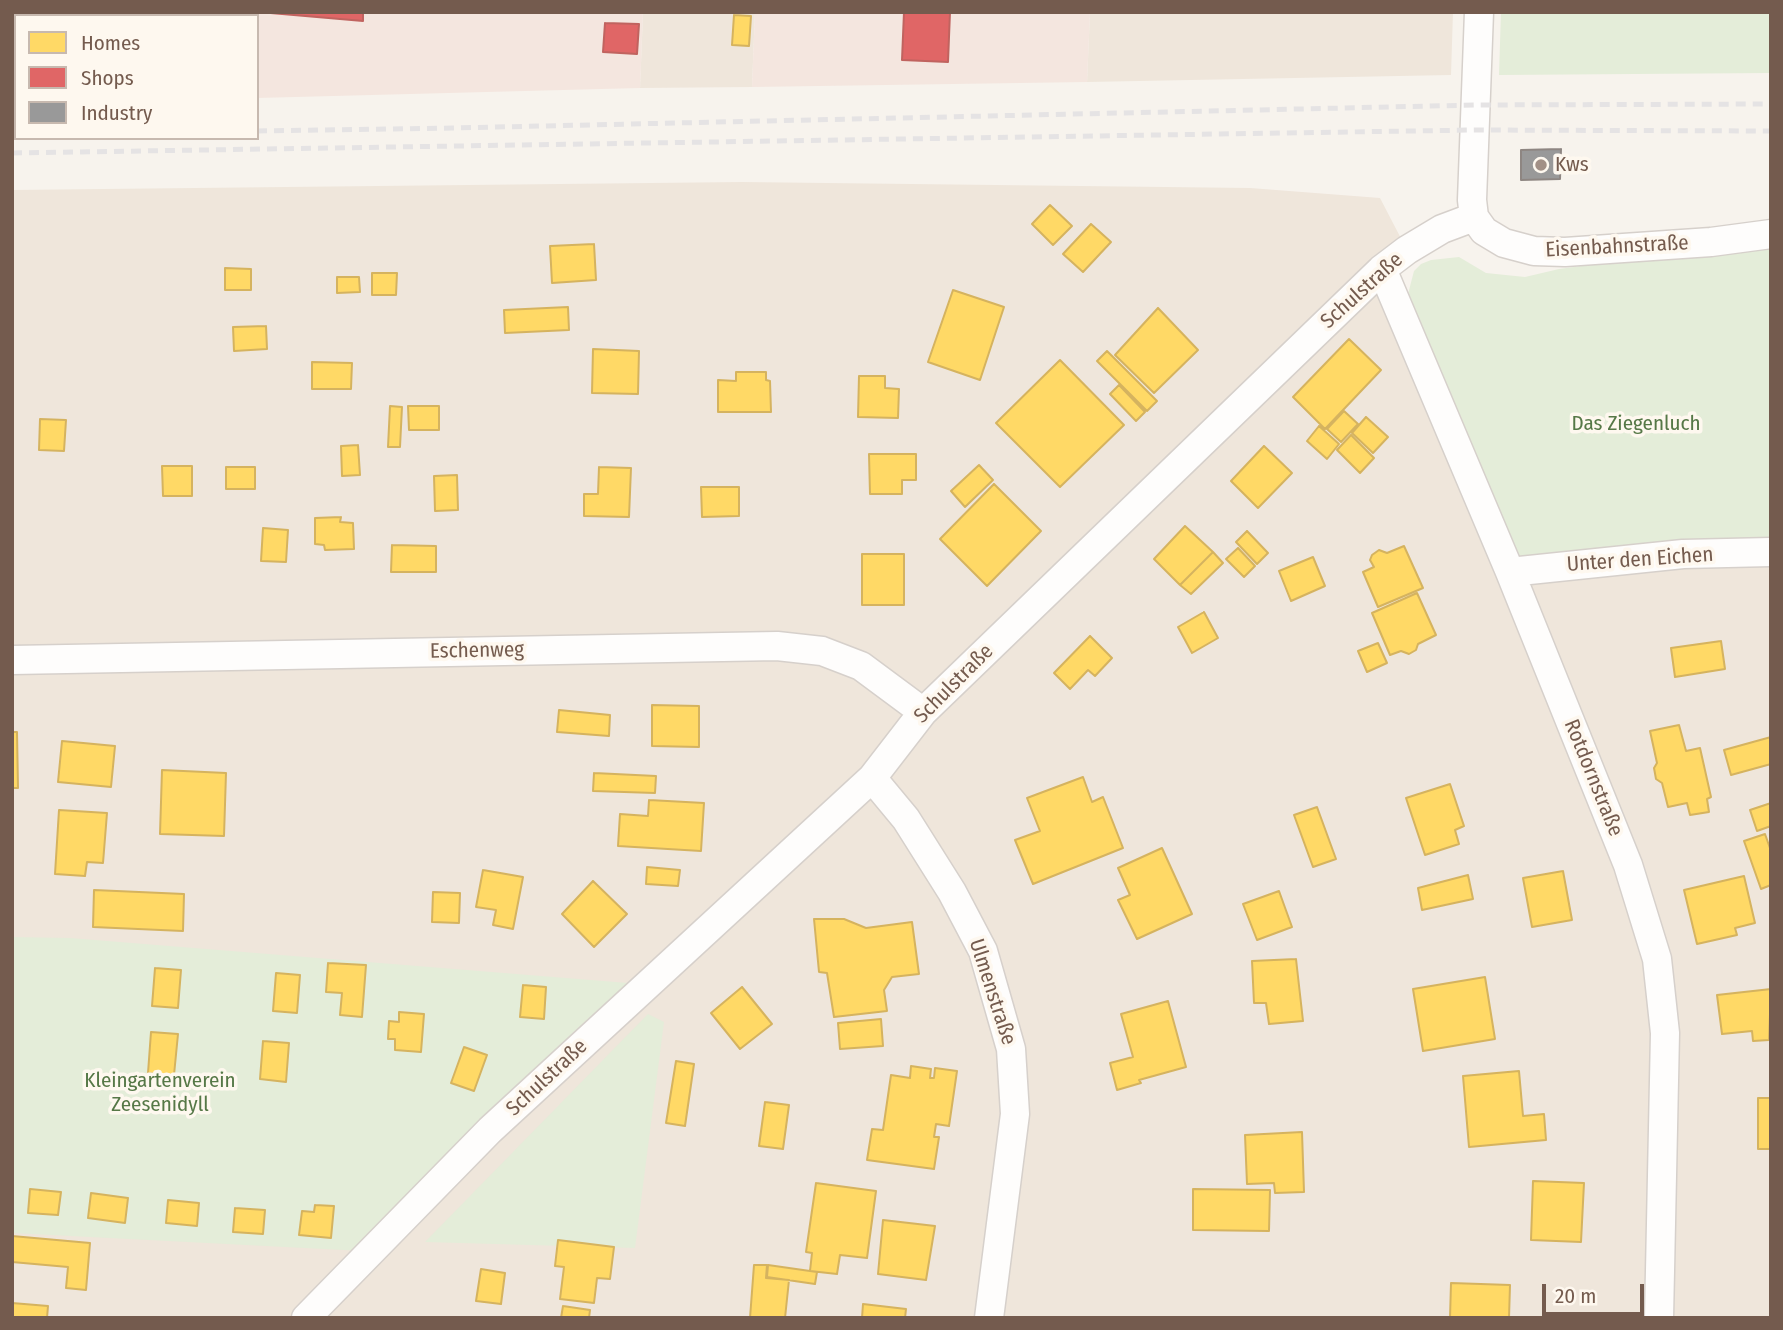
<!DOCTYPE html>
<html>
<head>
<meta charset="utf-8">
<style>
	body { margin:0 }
	#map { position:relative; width:1783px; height:1330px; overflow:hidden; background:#f7f3ed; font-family:"Fira Sans Condensed",sans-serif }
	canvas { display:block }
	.frame { position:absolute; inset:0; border:14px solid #745b4e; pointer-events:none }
	.legend { position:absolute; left:14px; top:14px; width:245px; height:126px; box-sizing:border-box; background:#fef8ef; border:2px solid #c7b9af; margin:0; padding:9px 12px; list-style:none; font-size:21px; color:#745b4e }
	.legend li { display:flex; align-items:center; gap:14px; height:35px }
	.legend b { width:35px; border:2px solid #c7b9af }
	.scale { position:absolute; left:1542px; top:1284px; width:102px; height:32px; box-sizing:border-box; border:4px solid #745b4e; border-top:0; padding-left:9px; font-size:21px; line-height:24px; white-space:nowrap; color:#745b4e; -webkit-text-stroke:5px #fef8ef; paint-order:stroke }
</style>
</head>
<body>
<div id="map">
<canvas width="1783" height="1330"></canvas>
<div class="frame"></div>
<ul class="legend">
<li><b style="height:19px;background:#ffd966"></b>Homes</li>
<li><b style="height:19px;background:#e06666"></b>Shops</li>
<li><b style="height:19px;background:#999"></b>Industry</li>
</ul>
<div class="scale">20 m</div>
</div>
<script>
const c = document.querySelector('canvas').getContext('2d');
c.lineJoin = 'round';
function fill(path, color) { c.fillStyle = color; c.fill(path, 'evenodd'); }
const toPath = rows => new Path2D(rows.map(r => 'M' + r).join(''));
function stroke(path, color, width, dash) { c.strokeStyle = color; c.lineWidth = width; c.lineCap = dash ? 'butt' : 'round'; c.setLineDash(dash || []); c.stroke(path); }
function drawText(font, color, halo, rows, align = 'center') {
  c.font = font + ' "Fira Sans Condensed",sans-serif'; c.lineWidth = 7; c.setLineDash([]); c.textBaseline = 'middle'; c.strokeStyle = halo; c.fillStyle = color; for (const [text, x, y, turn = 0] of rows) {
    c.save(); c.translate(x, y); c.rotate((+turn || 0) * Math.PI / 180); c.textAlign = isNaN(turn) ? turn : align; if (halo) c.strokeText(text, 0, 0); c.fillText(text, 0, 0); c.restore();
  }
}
fill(toPath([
	[643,12,755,12,752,87,640,88],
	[1090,12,1453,12,1451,75,1087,82],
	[742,182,1250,188,1380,198,1407,250,1382,269,1510,572,1771,552,1771,1318,12,1318,12,190]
]), '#efe6db');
fill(toPath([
	[12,12,643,12,640,88,257,98,257,16,16,16,16,100,12,100],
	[755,12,1090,12,1087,82,752,87]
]), '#f4e6df');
fill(toPath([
	[1501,12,1771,12,1771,73,1499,75],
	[1771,245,1771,552,1510,572,1463,425,1408,294,1414,271,1421,264,1431,260,1459,257,1486,273,1525,277,1559,269,1702,250],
	[12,937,70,938,628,983,363,1251,12,1233],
	[648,1014,664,1022,635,1248,425,1242]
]), '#e4edd9');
const homes = toPath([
	[734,15,751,16,749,46,732,45,734,15],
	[1050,205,1072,226,1053,245,1032,224,1050,205],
	[1091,224,1111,242,1083,272,1063,254,1091,224],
	[594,244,596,280,552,283,550,246,594,244],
	[225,268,251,269,251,290,225,290,225,268],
	[372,273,397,273,396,295,372,295,372,273],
	[337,277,359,277,360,292,337,293,337,277],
	[953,290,1004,307,980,380,928,362,953,290],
	[568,307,569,330,505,333,504,310,568,307],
	[1158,308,1198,350,1154,393,1115,355,1158,308],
	[266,326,267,349,234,351,233,327,266,326],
	[1349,339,1381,370,1325,429,1293,397,1349,339],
	[593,349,639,351,638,394,592,393,593,349],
	[1107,351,1157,401,1147,411,1097,361,1107,351],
	[1060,360,1124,425,1060,487,996,423,1060,360],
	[312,362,352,363,351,389,312,389,312,362],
	[736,372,766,372,766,380,770,381,771,412,718,412,718,380,736,381,736,372],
	[859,376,885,376,885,388,899,389,898,418,858,417,859,376],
	[1119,385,1145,412,1136,421,1110,394,1119,385],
	[390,406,402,407,400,447,388,447,390,406],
	[408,406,439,406,439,430,409,430,408,406],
	[1344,411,1358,424,1341,442,1327,429,1344,411],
	[1366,417,1388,437,1373,453,1352,433,1366,417],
	[40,419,66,420,64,451,39,450,40,419],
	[1319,426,1339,444,1327,459,1307,441,1319,426],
	[1351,435,1374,458,1360,473,1337,450,1351,435],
	[358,445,360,475,342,476,341,446,358,445],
	[1264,446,1292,473,1258,508,1231,481,1264,446],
	[869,454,916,454,916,480,902,480,902,494,870,494,869,454],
	[979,465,993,480,965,507,951,491,979,465],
	[162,466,192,466,192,496,163,496,162,466],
	[226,467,255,467,255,489,226,489,226,467],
	[599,467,631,468,629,517,584,516,584,494,598,494,599,467],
	[457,475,458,510,435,511,434,476,457,475],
	[994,484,1041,531,987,586,940,539,994,484],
	[701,487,739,487,739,516,702,517,701,487],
	[341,517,340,522,353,523,354,549,325,550,324,545,315,544,315,518,341,517],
	[1185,526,1213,552,1180,585,1154,559,1185,526],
	[263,528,288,530,286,562,261,561,263,528],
	[1247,531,1268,553,1257,564,1236,542,1247,531],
	[392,545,436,546,436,572,391,572,392,545],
	[1404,546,1423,588,1378,607,1363,572,1374,567,1370,560,1372,555,1379,550,1387,553,1404,546],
	[1238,548,1255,566,1244,577,1226,559,1238,548],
	[1213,552,1223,563,1191,594,1180,585,1213,552],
	[862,554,904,554,904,605,862,605,862,554],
	[1313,557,1325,586,1291,601,1279,571,1313,557],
	[1417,593,1436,635,1418,644,1416,650,1409,654,1401,651,1390,655,1372,613,1417,593],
	[1204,612,1218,638,1192,653,1178,627,1204,612],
	[1090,636,1112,658,1095,676,1088,670,1070,689,1054,673,1090,636],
	[1721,641,1725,669,1675,677,1671,648,1721,641],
	[1378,643,1387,663,1367,672,1358,651,1378,643],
	[652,705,699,706,699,747,652,746,652,705],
	[559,710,610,715,609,736,557,732,559,710],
	[1679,725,1686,751,1700,748,1711,797,1707,799,1709,812,1690,815,1687,803,1668,807,1662,783,1656,779,1654,768,1657,763,1650,731,1679,725],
	[12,732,17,732,18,788,12,788,12,732],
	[1771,737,1771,764,1731,775,1724,750,1771,737],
	[62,741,115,746,111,787,58,782,62,741],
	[162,770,226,773,224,836,160,834,162,770],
	[594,773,656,776,655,793,593,791,594,773],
	[1083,777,1092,802,1103,797,1123,848,1033,884,1015,840,1040,831,1027,798,1083,777],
	[1450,784,1464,826,1455,830,1459,844,1425,855,1406,798,1450,784],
	[649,800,704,803,701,851,618,846,620,814,648,816,649,800],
	[1771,803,1771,826,1757,831,1750,810,1771,803],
	[1317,807,1336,859,1313,867,1294,815,1317,807],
	[59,810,107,813,103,863,87,862,85,876,55,874,59,810],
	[1765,834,1771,851,1771,885,1761,889,1744,841,1765,834],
	[1162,848,1192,914,1137,939,1118,900,1130,895,1118,868,1162,848],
	[647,867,680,870,678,886,646,884,647,867],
	[483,870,523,877,513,929,493,925,496,910,476,907,483,870],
	[1563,871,1572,920,1532,927,1523,878,1563,871],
	[1468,875,1473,899,1422,910,1418,888,1468,875],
	[1744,876,1755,923,1735,928,1737,935,1697,944,1684,890,1744,876],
	[593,881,627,914,594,947,562,914,593,881],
	[94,890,184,894,183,931,93,927,94,890],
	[1279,891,1292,927,1257,940,1243,904,1279,891],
	[433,892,460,893,459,923,432,922,433,892],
	[814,919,844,919,866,928,912,922,919,974,892,977,884,990,887,1011,834,1017,827,973,819,972,814,919],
	[1296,959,1303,1021,1269,1024,1266,1003,1254,1003,1252,961,1296,959],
	[328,963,366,965,362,1017,340,1015,342,993,326,992,328,963],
	[155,968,181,970,178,1008,152,1006,155,968],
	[276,973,300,975,297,1013,273,1011,276,973],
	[1485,977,1495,1039,1423,1051,1413,989,1485,977],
	[523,985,546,987,544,1019,520,1017,523,985],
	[742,987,772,1024,740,1049,711,1013,742,987],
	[1771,989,1769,1040,1753,1041,1752,1031,1722,1034,1717,995,1771,989],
	[1168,1001,1186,1067,1139,1080,1141,1083,1117,1090,1110,1063,1133,1057,1121,1014,1168,1001],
	[399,1012,424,1014,421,1052,395,1050,395,1039,388,1039,389,1021,399,1022,399,1012],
	[881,1019,883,1046,840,1049,838,1023,881,1019],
	[151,1032,178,1034,174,1075,148,1073,151,1032],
	[263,1041,289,1043,286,1082,260,1079,263,1041],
	[464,1047,487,1055,474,1091,451,1083,464,1047],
	[676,1061,694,1064,685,1126,666,1123,676,1061],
	[911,1066,931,1069,930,1078,934,1078,935,1068,957,1071,949,1126,936,1124,934,1137,939,1137,934,1169,867,1160,872,1129,883,1130,891,1075,910,1078,911,1066],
	[1519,1071,1523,1116,1544,1114,1546,1140,1469,1147,1463,1076,1519,1071],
	[1758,1098,1771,1098,1771,1149,1758,1149,1758,1098],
	[765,1102,789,1105,783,1149,759,1146,765,1102],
	[1302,1132,1304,1192,1275,1193,1274,1183,1247,1184,1245,1135,1302,1132],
	[1533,1181,1584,1183,1581,1242,1531,1240,1533,1181],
	[816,1183,876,1191,867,1258,840,1255,837,1274,810,1271,812,1253,806,1252,816,1183],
	[30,1189,61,1192,58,1215,28,1213,30,1189],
	[1193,1189,1270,1190,1269,1231,1193,1230,1193,1189],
	[91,1193,128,1198,125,1223,88,1218,91,1193],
	[168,1200,199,1203,197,1226,166,1223,168,1200],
	[315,1205,334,1206,331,1238,299,1235,302,1211,314,1212,315,1205],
	[235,1208,265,1210,263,1234,233,1232,235,1208],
	[883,1220,935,1226,926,1280,878,1274,883,1220],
	[12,1236,90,1243,86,1290,66,1288,68,1267,12,1262,12,1236],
	[558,1240,614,1247,610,1279,597,1278,594,1303,560,1299,564,1267,555,1266,558,1240],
	[754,1265,767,1265,766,1278,789,1280,785,1318,750,1318,754,1265],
	[768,1265,817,1272,815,1284,767,1277,768,1265],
	[481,1269,505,1273,501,1304,476,1301,481,1269],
	[1451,1283,1510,1285,1509,1318,1450,1318,1451,1283],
	[12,1303,48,1306,47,1318,12,1318,12,1303],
	[863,1304,906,1309,905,1318,862,1318,863,1304],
	[563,1306,590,1310,589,1318,561,1318,563,1306]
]);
fill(homes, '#ffd966');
stroke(homes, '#d5b35f', 2);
const shops = toPath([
	[259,12,363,12,363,21,259,12],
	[904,12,950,12,948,62,902,60,904,12],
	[605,23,639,24,637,54,603,52,605,23]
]);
fill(shops, '#e06666');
stroke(shops, '#c0635f', 2);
const industry = toPath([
	[1561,149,1560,179,1521,180,1521,150,1561,149]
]);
fill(industry, '#999');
stroke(industry, '#8e8682', 2);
const minor = toPath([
	[1479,12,1472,200,1474,217,1484,231,1504,243,1534,251,1565,252,1711,242,1771,234],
	[1382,269,1510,572,1628,865,1657,959,1665,1033,1659,1318],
	[1510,572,1683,554,1771,552],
	[12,660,777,646,822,651,861,666,923,712],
	[872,778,906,819,952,892,983,951,1011,1049,1015,1114,989,1318],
	[306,1318,490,1130,872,778,923,712,1382,269,1407,250,1442,229,1474,217]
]);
stroke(minor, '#d6d0cb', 31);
stroke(minor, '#fefdfc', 28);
stroke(toPath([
	[257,131,453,128,1477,105,1771,104],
	[12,134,16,133],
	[12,153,1474,130,1771,131]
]), '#e5e3e4', 5, [10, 7]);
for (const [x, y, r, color] of [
	[1541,165,7,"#a29086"]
]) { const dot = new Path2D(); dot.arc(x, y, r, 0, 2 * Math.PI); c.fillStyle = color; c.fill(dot); stroke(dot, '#fef8ef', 2.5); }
drawText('21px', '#745b4e', '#fef8ef', [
	["Kws",1555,165]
], 'left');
drawText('21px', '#745b4e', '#fef8ef', [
	["Eisenbahnstraße",1617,247,-3],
	["Schulstraße",1362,291,-42],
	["Unter den Eichen",1640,560,-4],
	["Eschenweg",477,651,-1],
	["Schulstraße",954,684,-45],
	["Rotdornstraße",1593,778,68],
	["Ulmenstraße",992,992,72],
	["Schulstraße",547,1078,-43]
]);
drawText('21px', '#567847', '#fef8ef', [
	["Das Ziegenluch",1636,424],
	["Kleingartenverein",160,1081],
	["Zeesenidyll",160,1105]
]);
</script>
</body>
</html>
